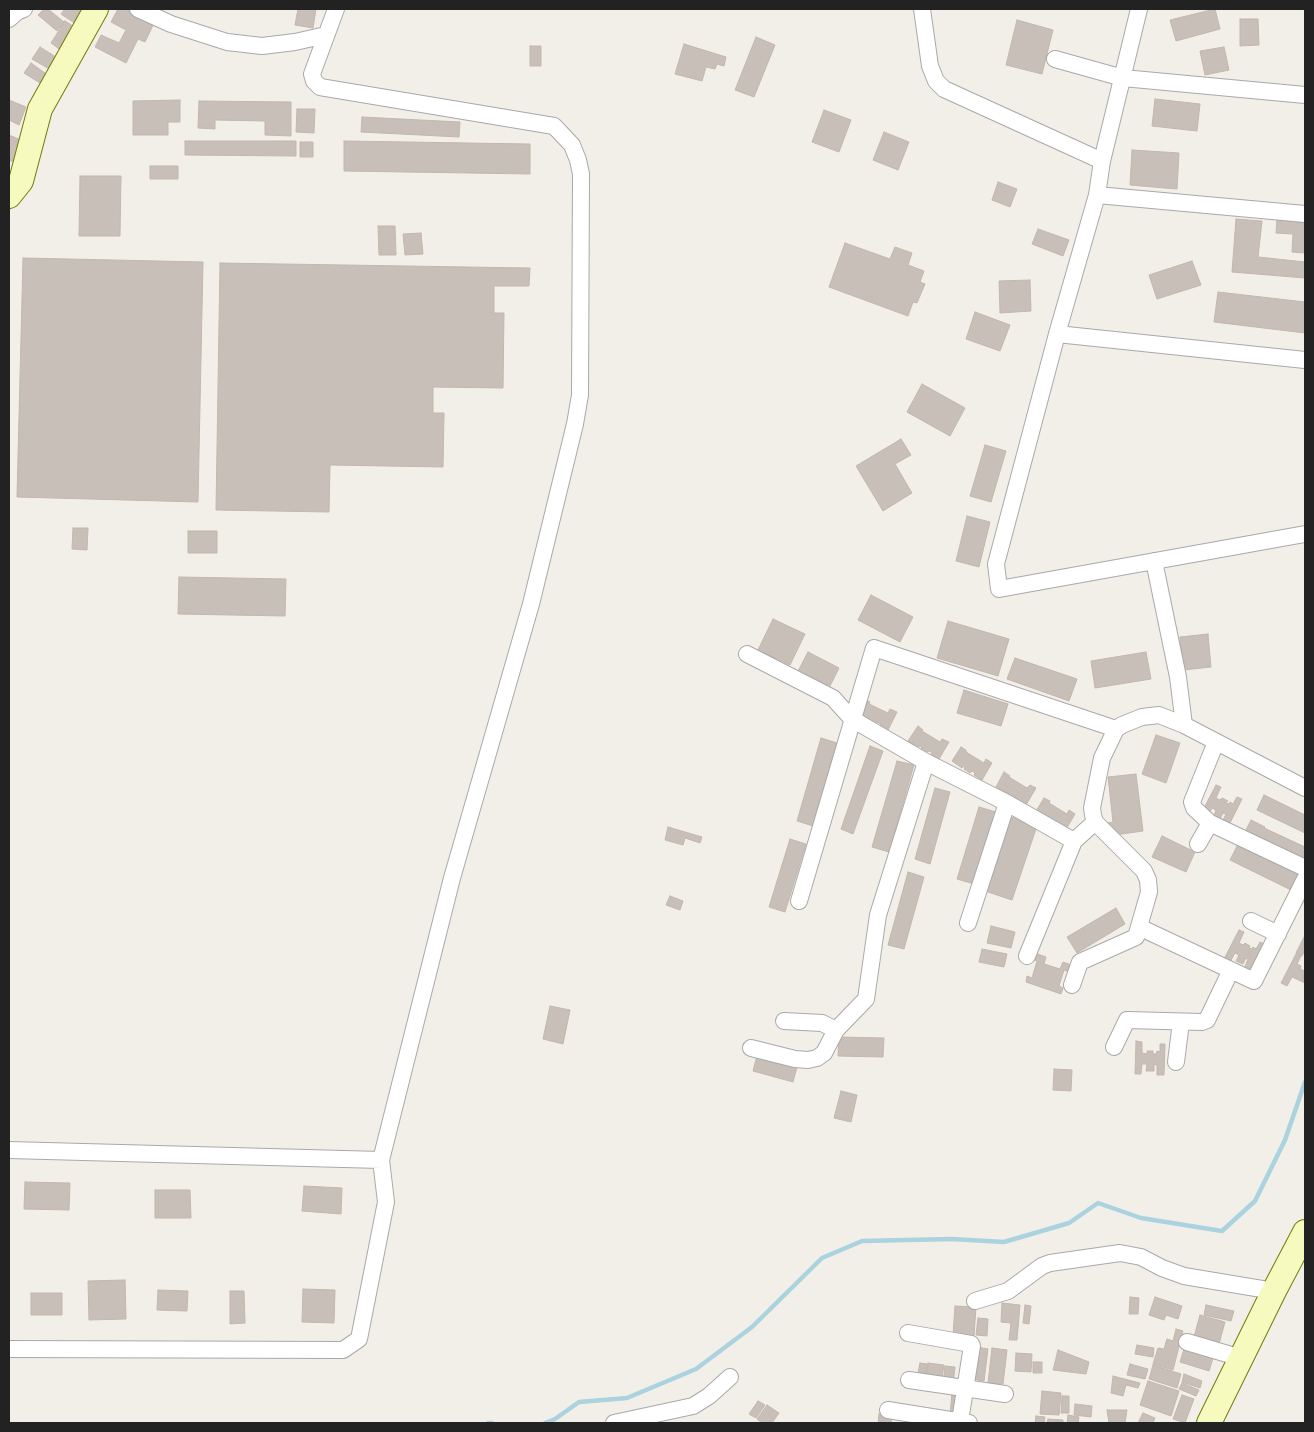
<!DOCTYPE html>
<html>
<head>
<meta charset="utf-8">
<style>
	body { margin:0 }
	#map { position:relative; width:1314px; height:1432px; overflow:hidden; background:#f2efe9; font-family:Jost,sans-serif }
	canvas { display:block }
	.frame { position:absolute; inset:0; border:10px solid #222; pointer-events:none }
</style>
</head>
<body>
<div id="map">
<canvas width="1314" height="1432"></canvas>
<div class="frame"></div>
</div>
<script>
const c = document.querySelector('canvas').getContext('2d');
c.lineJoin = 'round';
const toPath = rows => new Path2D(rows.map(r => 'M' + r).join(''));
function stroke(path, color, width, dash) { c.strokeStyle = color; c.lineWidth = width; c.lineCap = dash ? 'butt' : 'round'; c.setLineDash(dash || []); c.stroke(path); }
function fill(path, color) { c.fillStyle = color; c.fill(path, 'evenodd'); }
stroke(toPath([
	[488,1423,492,1423],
	[545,1423,555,1419,579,1402,627,1398,696,1369,752,1327,822,1258,862,1241,952,1239,1004,1242,1069,1223,1098,1203,1141,1218,1222,1231,1255,1201,1285,1140,1305,1082]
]), '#aad3df', 4.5);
const building = toPath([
	[44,9,48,9,64,22,57,31,38,15,44,9],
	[65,9,86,9,79,26,61,14,65,9],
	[118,9,132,9,155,21,145,42,138,39,126,63,95,47,101,35,119,43,126,30,111,22,118,9],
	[298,9,316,9,313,28,295,25,298,9],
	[1215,9,1220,29,1176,41,1170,20,1215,9],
	[1240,19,1258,19,1259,45,1240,46,1240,19],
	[1017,20,1053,30,1042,74,1006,65,1017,20],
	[65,21,81,31,66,54,51,43,65,21],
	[756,37,775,45,754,97,735,90,756,37],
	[684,44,726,57,724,66,717,64,715,69,706,67,702,81,675,74,684,44],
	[530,46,541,46,541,66,530,66,530,46],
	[40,47,59,59,51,70,32,59,40,47],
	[1224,47,1229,70,1205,75,1200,51,1224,47],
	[31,63,49,76,43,85,24,73,31,63],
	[1155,99,1200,104,1197,131,1152,126,1155,99],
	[9,100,26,107,19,125,9,120,9,100],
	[180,100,180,122,168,122,168,135,133,135,133,101,180,100],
	[199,101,291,102,291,136,265,135,265,121,215,120,215,129,198,128,199,101],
	[297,109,315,109,314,133,296,132,297,109],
	[824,110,851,120,839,152,812,142,824,110],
	[362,117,460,122,459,137,361,132,362,117],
	[884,132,909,142,898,170,873,160,884,132],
	[9,135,21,140,13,162,9,160,9,135],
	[185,141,296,141,296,156,185,155,185,141],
	[344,141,530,144,530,174,344,171,344,141],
	[300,142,313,142,313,157,300,157,300,142],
	[1132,150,1179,153,1177,189,1130,185,1132,150],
	[150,166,178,166,178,179,150,179,150,166],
	[80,176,121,176,120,236,79,236,80,176],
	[998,182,1017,189,1010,207,992,200,998,182],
	[1236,219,1262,221,1258,257,1305,262,1305,278,1232,272,1236,219],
	[1277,219,1305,221,1305,253,1292,252,1293,234,1276,233,1277,219],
	[378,226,395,226,396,255,379,255,378,226],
	[1038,229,1069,240,1063,256,1032,244,1038,229],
	[421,233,423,254,405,255,403,234,421,233],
	[845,243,890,259,895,247,912,253,908,265,924,271,920,282,925,284,917,303,913,302,908,316,829,287,845,243],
	[23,258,203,262,198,502,17,497,23,258],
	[1192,261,1201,285,1157,299,1149,275,1192,261],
	[220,263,530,268,529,286,494,286,494,313,504,313,503,388,433,387,433,413,444,413,443,467,330,465,329,512,216,510,220,263],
	[1030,280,1031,311,1000,313,999,281,1030,280],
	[1218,292,1305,302,1305,333,1214,322,1218,292],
	[975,312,1010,325,1000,351,966,339,975,312],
	[922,384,965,408,950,436,907,412,922,384],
	[901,439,911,455,895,464,912,493,883,511,856,466,901,439],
	[985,445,1006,451,991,502,970,496,985,445],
	[967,516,990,522,979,567,956,561,967,516],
	[73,528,88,528,87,550,72,549,73,528],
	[188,531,217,531,217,553,188,553,188,531],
	[179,577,286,579,285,616,178,614,179,577],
	[871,595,913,617,900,642,858,620,871,595],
	[773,619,805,634,790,665,758,650,773,619],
	[948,621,1009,639,998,676,937,658,948,621],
	[1208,634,1211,667,1183,670,1180,637,1208,634],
	[808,652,839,668,827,692,796,675,808,652],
	[1146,652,1151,679,1095,688,1091,661,1146,652],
	[1015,658,1077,679,1069,701,1007,679,1015,658],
	[964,690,1008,704,1001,726,957,713,964,690],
	[864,699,870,702,869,704,888,713,890,709,897,712,888,730,880,726,881,724,877,722,876,724,870,721,870,719,856,715,864,699],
	[918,726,923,730,922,731,940,742,942,739,949,742,939,759,931,754,932,752,928,751,927,752,921,748,922,747,919,746,919,747,908,741,918,726],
	[1156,735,1180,743,1166,783,1142,774,1156,735],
	[821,738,837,743,813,826,797,821,821,738],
	[870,746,883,751,853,834,841,829,870,746],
	[961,747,966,750,966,752,984,763,986,759,992,763,982,780,974,775,975,773,972,771,970,773,964,769,965,768,963,766,962,768,952,761,961,747],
	[897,761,914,765,889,852,872,847,897,761],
	[1004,772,1010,776,1009,777,1027,788,1030,785,1036,788,1026,805,1017,800,1018,799,1015,797,1014,798,1008,794,1009,793,1006,792,1006,793,996,787,1004,772],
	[1136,774,1143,831,1115,835,1115,830,1108,831,1107,823,1113,822,1108,777,1136,774],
	[1216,785,1221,787,1216,798,1220,800,1222,798,1228,801,1226,803,1229,804,1230,802,1233,804,1237,797,1242,799,1228,827,1221,824,1226,814,1223,813,1220,819,1214,816,1216,810,1212,808,1207,817,1201,814,1216,785],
	[935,788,950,792,930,864,915,859,935,788],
	[1264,795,1305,815,1305,833,1257,810,1264,795],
	[1044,798,1050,801,1049,803,1067,814,1069,810,1075,814,1065,831,1035,813,1044,798],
	[979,807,996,812,974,884,957,879,979,807],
	[1008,816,1037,826,1012,900,982,890,1008,816],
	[1251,820,1265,827,1264,828,1305,847,1305,864,1244,834,1251,820],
	[668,827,702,837,700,843,685,838,683,845,665,840,668,827],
	[1162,836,1195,852,1186,872,1152,857,1162,836],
	[790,839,806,844,785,912,769,907,790,839],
	[1238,844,1301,875,1293,891,1230,860,1238,844],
	[908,872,924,877,904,949,888,945,908,872],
	[670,896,683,901,680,910,666,905,670,896],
	[1116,908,1125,924,1077,953,1067,937,1116,908],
	[991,926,1015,932,1011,948,987,943,991,926],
	[1239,930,1244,932,1239,943,1243,945,1245,943,1250,946,1249,948,1252,949,1253,947,1256,949,1260,942,1264,944,1250,972,1244,969,1248,959,1246,958,1243,964,1236,961,1239,955,1235,953,1230,962,1224,959,1239,930],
	[1305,935,1305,950,1302,956,1296,953,1305,935],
	[982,949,1007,954,1004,967,979,962,982,949],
	[1035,953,1046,957,1044,964,1060,969,1063,962,1071,965,1069,972,1064,970,1059,986,1063,988,1061,994,1026,982,1027,976,1032,978,1037,961,1033,959,1035,953],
	[1296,954,1301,956,1297,964,1301,966,1300,969,1305,971,1304,977,1305,983,1292,977,1287,986,1281,983,1296,954],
	[550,1006,570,1010,563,1044,543,1039,550,1006],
	[839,1037,884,1038,883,1057,838,1056,839,1037],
	[1136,1041,1142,1042,1142,1053,1147,1054,1147,1051,1153,1051,1153,1054,1156,1054,1157,1051,1160,1052,1160,1044,1165,1044,1164,1075,1157,1075,1157,1065,1154,1064,1154,1071,1146,1071,1147,1064,1142,1064,1141,1074,1135,1074,1136,1041],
	[758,1052,798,1063,793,1082,753,1071,758,1052],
	[1054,1069,1072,1070,1071,1091,1053,1090,1054,1069],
	[841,1091,857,1095,851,1122,834,1118,841,1091],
	[25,1182,70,1183,69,1210,24,1209,25,1182],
	[304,1186,342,1188,341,1214,302,1211,304,1186],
	[155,1190,190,1190,191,1218,155,1218,155,1190],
	[125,1280,126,1319,89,1320,88,1281,125,1280],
	[303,1289,335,1290,334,1323,302,1322,303,1289],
	[158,1290,188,1291,187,1311,157,1310,158,1290],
	[230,1291,244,1291,245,1323,230,1324,230,1291],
	[31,1293,62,1293,62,1315,31,1315,31,1293],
	[1130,1297,1139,1298,1138,1314,1129,1314,1130,1297],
	[1155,1297,1182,1306,1178,1319,1166,1315,1164,1320,1149,1315,1155,1297],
	[1002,1303,1020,1305,1017,1340,1009,1340,1011,1323,1001,1322,1002,1303],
	[1025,1305,1031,1306,1029,1324,1023,1323,1025,1305],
	[1206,1305,1234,1311,1231,1321,1204,1315,1206,1305],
	[955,1306,976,1307,974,1336,953,1335,955,1306],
	[1200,1315,1225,1322,1219,1344,1194,1337,1200,1315],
	[978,1318,988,1319,987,1336,976,1335,978,1318],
	[1176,1329,1183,1331,1173,1370,1153,1364,1158,1348,1164,1349,1167,1339,1173,1341,1176,1329],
	[1137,1345,1154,1348,1153,1357,1135,1354,1137,1345],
	[977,1347,988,1349,984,1381,972,1379,977,1347],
	[992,1348,1007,1350,1003,1384,988,1383,992,1348],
	[1184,1349,1213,1358,1209,1371,1180,1362,1184,1349],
	[1058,1350,1089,1362,1086,1374,1053,1370,1058,1350],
	[1016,1353,1032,1354,1031,1372,1015,1371,1016,1353],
	[1033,1362,1042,1362,1042,1373,1033,1373,1033,1362],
	[920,1363,927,1364,926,1374,918,1373,920,1363],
	[928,1363,944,1365,941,1383,925,1381,928,1363],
	[1130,1364,1148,1369,1145,1379,1127,1375,1130,1364],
	[1153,1365,1181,1374,1177,1388,1149,1379,1153,1365],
	[945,1366,955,1367,953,1385,943,1384,945,1366],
	[1184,1374,1202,1381,1200,1388,1182,1382,1184,1374],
	[1113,1376,1140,1383,1138,1388,1126,1385,1123,1396,1111,1393,1113,1376],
	[1148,1381,1179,1391,1171,1416,1140,1405,1148,1381],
	[1182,1383,1199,1390,1196,1396,1179,1389,1182,1383],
	[952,1391,962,1392,959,1418,950,1417,952,1391],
	[1042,1391,1061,1393,1059,1415,1040,1414,1042,1391],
	[1182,1395,1194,1399,1185,1423,1173,1419,1182,1395],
	[1062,1396,1069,1396,1069,1413,1061,1413,1062,1396],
	[758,1401,765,1405,756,1418,749,1414,758,1401],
	[1075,1404,1092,1406,1091,1417,1074,1415,1075,1404],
	[767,1405,779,1413,772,1423,762,1423,757,1419,767,1405],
	[1107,1410,1127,1410,1125,1423,1109,1423,1107,1410],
	[1143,1413,1155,1418,1153,1423,1138,1423,1143,1413],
	[879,1414,892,1415,891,1423,878,1423,879,1414],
	[1068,1415,1079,1417,1078,1423,1067,1423,1068,1415],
	[1036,1416,1045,1417,1044,1423,1035,1423,1036,1416],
	[1048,1419,1063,1420,1063,1423,1047,1423,1048,1419]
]);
fill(building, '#c7bfb8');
stroke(building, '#c4b6ab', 1);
const street = toPath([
	[138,9,171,24,227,42,262,46,295,42,326,35],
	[922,9,930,66,936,81,944,89,1102,161],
	[1139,9,1102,161,1097,195,1057,334,996,564,999,589,1305,534],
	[9,19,17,12,24,9],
	[1055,59,1123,78,1305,95],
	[1097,195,1305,214],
	[1057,334,1305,360],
	[1154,561,1178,677,1184,725],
	[747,654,833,698,852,719,926,762,1007,803,1074,841],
	[1216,742,1192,802,1194,808,1210,823,1305,868],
	[1198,844,1210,823],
	[799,901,874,648,1116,729],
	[1251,921,1278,934],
	[968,923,1007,803],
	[1139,927,1254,981,1305,879],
	[1027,956,1074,841,1095,822],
	[1072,985,1080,962,1136,937,1149,892,1148,880,1144,871,1095,822,1093,815,1092,808,1102,758,1116,729,1122,725,1142,717,1159,715,1184,725,1305,788],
	[784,1021,822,1023,836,1030],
	[1114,1047,1127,1020,1202,1022,1207,1020,1231,970],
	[751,1048,795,1059,808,1060,817,1058,824,1053,836,1030,866,999,878,915,926,762],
	[1176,1062,1181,1022],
	[9,1150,381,1160,452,878,531,604,575,424,580,395,581,174,578,160,572,145,554,126,320,87,314,81,312,74,336,9],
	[975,1301,1008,1291,1042,1266,1050,1263,1120,1253,1141,1257,1162,1268,1184,1276,1274,1291],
	[908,1333,971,1344,972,1346,960,1421],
	[1187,1342,1241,1358],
	[9,1349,343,1350,359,1339,386,1202,381,1160],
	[909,1380,1005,1394],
	[888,1410,969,1423],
	[614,1423,693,1406,709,1396,730,1377]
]);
const secondary = toPath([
	[9,196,21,181,40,109,96,9],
	[1209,1423,1274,1291,1305,1232]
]);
stroke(street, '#a9a9a9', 18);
stroke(secondary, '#707d05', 26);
stroke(street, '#fff', 16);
stroke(secondary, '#f7fabf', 24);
</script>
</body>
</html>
